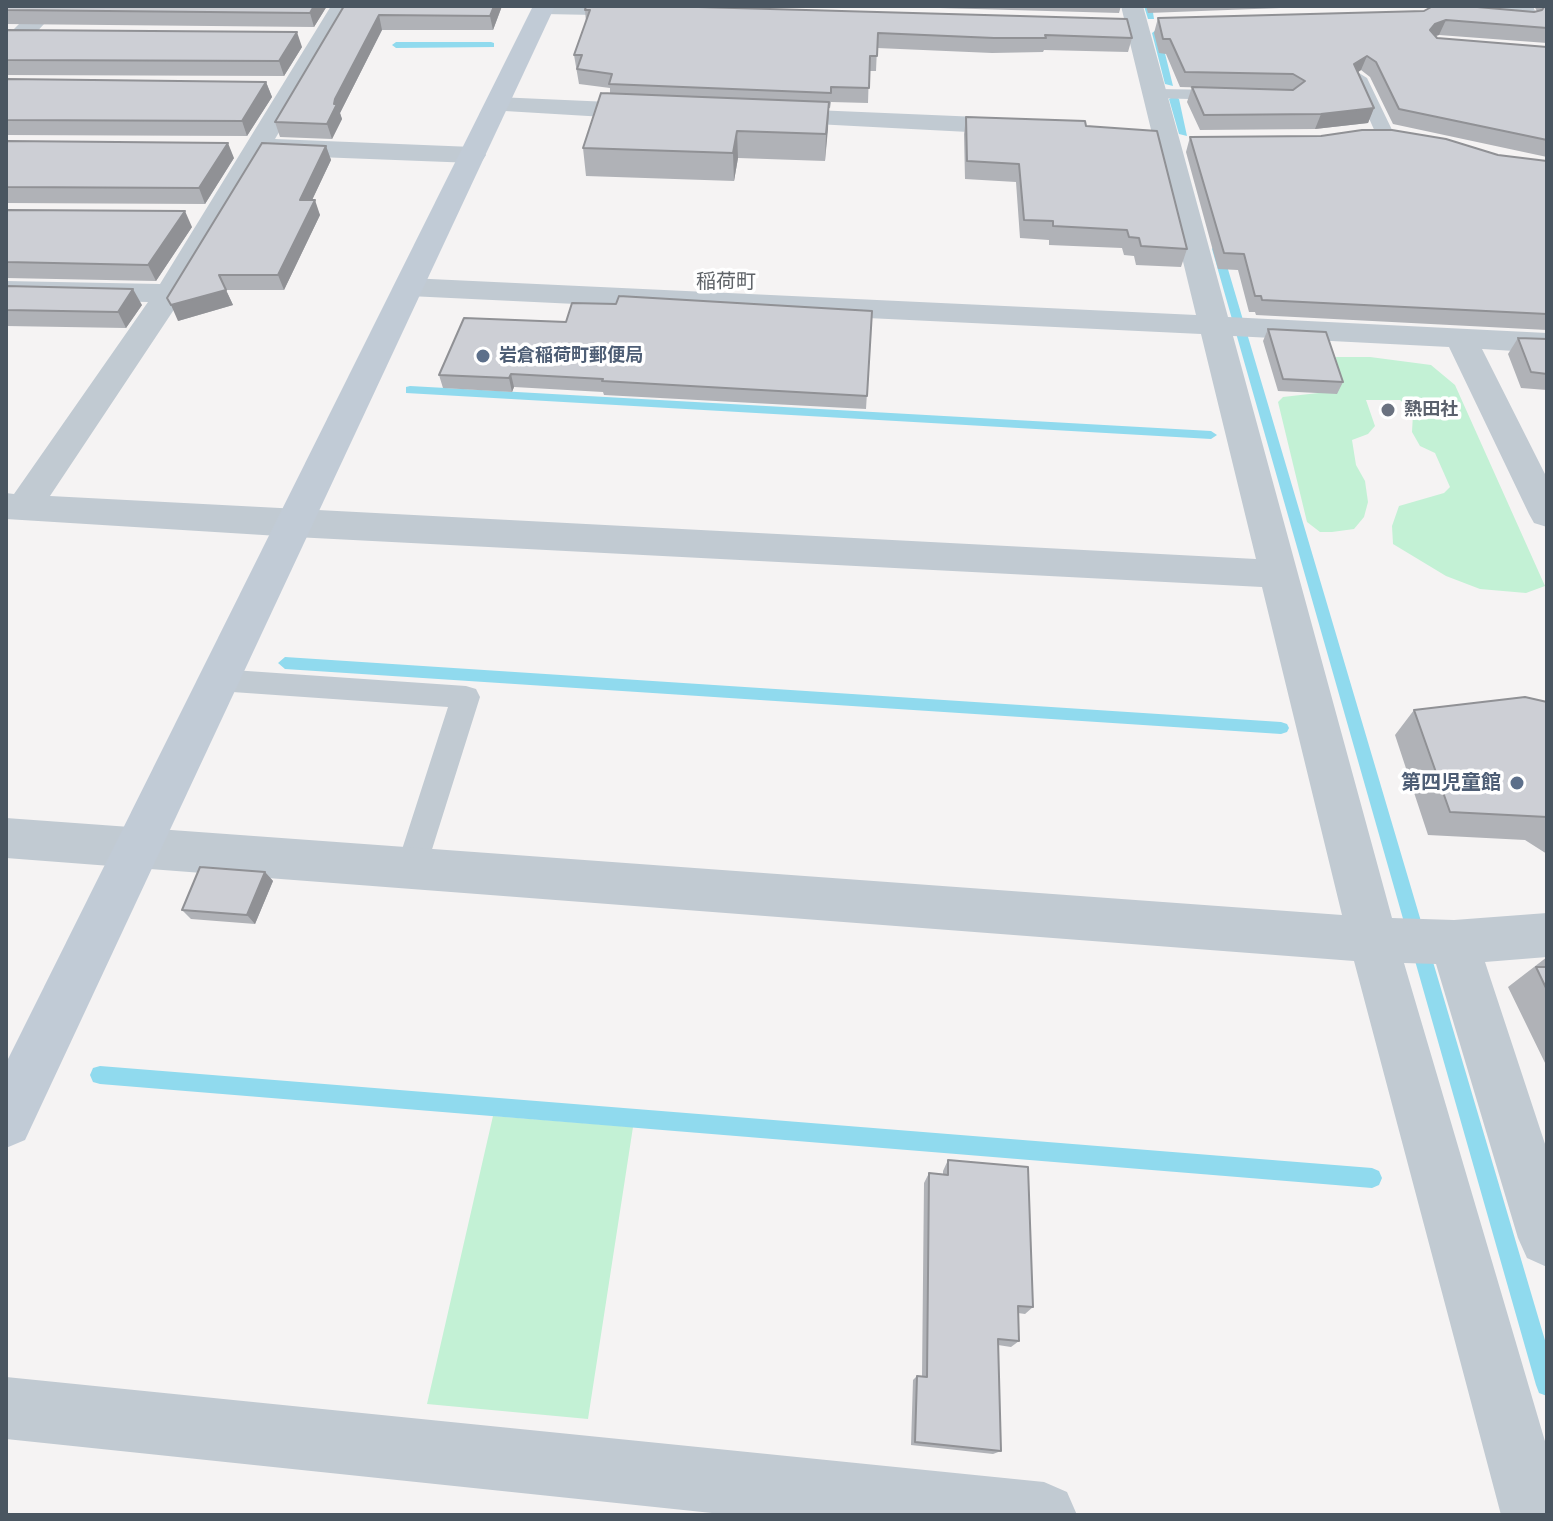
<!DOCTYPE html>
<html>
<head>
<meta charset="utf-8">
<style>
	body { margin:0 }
	#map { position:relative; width:1553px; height:1521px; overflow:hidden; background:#f5f3f3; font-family:Quicksand,sans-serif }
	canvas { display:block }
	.frame { position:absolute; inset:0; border:8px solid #4a5661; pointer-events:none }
</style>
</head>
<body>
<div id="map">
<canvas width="1553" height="1521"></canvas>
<div class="frame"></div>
</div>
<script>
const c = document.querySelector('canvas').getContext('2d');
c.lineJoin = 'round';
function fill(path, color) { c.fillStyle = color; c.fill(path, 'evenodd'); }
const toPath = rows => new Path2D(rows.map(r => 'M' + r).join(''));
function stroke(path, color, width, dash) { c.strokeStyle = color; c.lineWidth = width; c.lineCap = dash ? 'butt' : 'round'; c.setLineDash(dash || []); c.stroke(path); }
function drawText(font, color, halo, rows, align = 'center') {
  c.font = font + ' Quicksand,"Noto Sans JP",sans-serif'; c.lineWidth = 7; c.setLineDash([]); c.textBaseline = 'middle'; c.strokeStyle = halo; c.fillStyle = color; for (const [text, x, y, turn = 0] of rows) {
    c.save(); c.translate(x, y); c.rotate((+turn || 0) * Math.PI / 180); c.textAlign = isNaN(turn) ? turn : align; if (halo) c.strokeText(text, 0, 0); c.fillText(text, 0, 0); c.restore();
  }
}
fill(toPath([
	[1337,357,1370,357,1431,365,1455,385,1545,586,1526,593,1480,589,1446,576,1393,544,1392,526,1399,506,1444,493,1450,487,1435,453,1420,446,1412,432,1413,414,1400,400,1366,400,1375,426,1368,434,1352,440,1356,465,1365,481,1368,502,1364,517,1354,529,1332,532,1320,532,1307,522,1278,402,1283,397,1318,393,1315,378,1324,359],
	[493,1116,633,1127,588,1419,427,1404]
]), '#c3f1d5');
fill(toPath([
	[1144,6,1152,6,1154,19,1148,19,1144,6],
	[1156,30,1160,33,1173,86,1165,84,1152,33,1156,30],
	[491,42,494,43,494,47,396,48,392,45,396,42,491,42],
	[1174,96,1179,99,1187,136,1179,134,1169,99,1174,96],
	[1213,247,1222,249,1547,1347,1547,1396,1539,1393,1536,1385,1212,249,1213,247],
	[410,386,1211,431,1217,435,1211,439,406,393,406,387,410,386],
	[285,657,1281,722,1287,724,1289,728,1287,732,1281,734,285,669,278,663,285,657],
	[100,1066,1372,1168,1379,1171,1382,1178,1379,1185,1372,1188,100,1084,93,1082,90,1075,93,1068,100,1066]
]), '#90daee');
fill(toPath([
	[1359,73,1367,78,1394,134,1391,138,1379,138,1376,134,1351,78,1359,73],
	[1155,89,1230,90,1239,95,1230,100,1149,98,1146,94,1149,90,1155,89],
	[218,669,466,686,476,689,480,697,423,878,412,882,401,878,396,868,448,707,218,691,208,688,204,680,208,672,218,669]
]), '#c1cad2');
fill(toPath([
	[37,6,61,6,14,56,6,58,6,37,37,6],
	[331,6,353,6,275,139,473,147,482,149,486,155,482,161,473,163,266,155,185,293,50,496,1256,559,1201,334,409,296,398,293,394,287,398,281,409,278,1196,315,1121,6,1143,6,1228,317,1547,333,1547,353,1482,349,1547,478,1547,527,1534,523,1529,514,1449,347,1233,336,1392,918,1454,920,1547,913,1547,957,1485,962,1547,1150,1547,1267,1527,1258,1518,1238,1436,964,1404,963,1547,1448,1547,1515,1501,1515,1354,961,6,858,6,818,1342,915,1262,587,295,537,6,519,6,493,14,494,148,302,6,299,6,281,160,284,331,6],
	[655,6,657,9,654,14,646,16,544,14,536,12,533,7,655,6],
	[1468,6,1533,6,1537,16,1534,21,1526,23,1471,19,1463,17,1460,12,1468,6],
	[497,97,655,104,664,107,668,112,664,117,655,120,488,110,484,105,488,100,497,97],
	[767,108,1026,119,1035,121,1039,127,1035,133,1026,135,758,121,754,116,758,111,767,108],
	[6,1377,1044,1482,1067,1492,1077,1515,731,1515,6,1439,6,1377]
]), '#c1cad2');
fill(toPath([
	[533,6,555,6,25,1140,6,1148,6,1063,533,6]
]), '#c1cbd6');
fill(toPath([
	[6,6,327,6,314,27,6,24],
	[344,6,502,6,493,30,382,30,340,113,342,119,332,139,280,137,275,122],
	[868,6,1121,6,1119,13],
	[1146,6,1334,6,1148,13],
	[1534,6,1547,6,1547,43,1439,35,1435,36,1437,38,1547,47,1547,157,1393,124,1370,77,1361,70,1358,72,1374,108,1368,123,1315,129,1200,130,1187,102,1192,87,1290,90,1180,87,1166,54,1159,53,1154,33,1158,18,1534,12,1537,11],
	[585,10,1132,38,1128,52,1044,50,1043,52,992,53,877,48,876,71,869,71,868,103,831,102,830,108,829,108,825,161,738,158,734,181,586,176,583,148,610,94,610,88,579,84,574,55,586,22],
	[6,30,302,47,284,76,6,75],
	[6,79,266,82,272,97,247,136,6,135],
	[966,117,1086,126,1187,249,1181,267,1136,265,1134,256,1124,255,1122,248,1049,245,1049,240,1020,238,1016,182,965,179,964,134],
	[1190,137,1498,155,1547,161,1547,330,1256,315,1255,312,1249,312,1238,270,1218,269,1186,152],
	[6,141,234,158,205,204,6,203],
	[326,146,331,160,312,200,320,215,284,290,226,290,233,305,178,321],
	[6,210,192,227,156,281,6,278],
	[6,286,142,305,126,328,6,326],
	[872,311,866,409,604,395,603,392,514,387,512,392,443,388,439,375,566,322],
	[1268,329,1343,382,1337,394,1278,391,1263,341],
	[1518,338,1547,339,1547,390,1521,388,1508,354],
	[1547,702,1547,854,1525,840,1428,835,1395,735,1414,710],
	[265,872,273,881,255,924,191,919,182,910],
	[1547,957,1547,1067,1508,987],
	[948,1160,1033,1307,1025,1314,1018,1313,1019,1341,1011,1347,998,1345,1001,1451,993,1454,911,1445,913,1380,917,1376,922,1376,924,1183,929,1173,943,1174,943,1171]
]), '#b0b2b7');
fill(toPath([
	[314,6,327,6,314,27,310,13],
	[494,6,502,6,493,30,490,16],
	[379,15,382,30,340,113,342,119,332,139,327,124,335,99],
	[1446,20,1439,35,1429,38,1430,30,1435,24],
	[297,32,302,47,284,76,279,61],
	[1367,56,1361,70,1348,79,1354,64],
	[266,82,272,97,247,136,242,121],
	[829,102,828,129,825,161,826,134],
	[1374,108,1368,123,1315,129,1321,114],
	[737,131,738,158,734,181,733,153],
	[228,143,234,158,205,204,199,188],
	[326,146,331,160,305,215,300,200],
	[315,200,320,215,284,290,278,275],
	[185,211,192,227,156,281,148,265],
	[133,289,142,305,126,328,118,312],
	[226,290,233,305,178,321,171,305],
	[511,374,514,387,512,392,509,378],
	[265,872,273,881,255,924,247,915]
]), '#909195');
const building = toPath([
	[6,6,314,6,310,13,6,10,6,6],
	[344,6,494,6,490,16,379,15,335,99,334,104,337,104,327,124,275,122,344,6],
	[586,6,663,6,1127,19,1132,38,1045,35,1046,38,994,38,878,33,877,56,870,56,869,88,831,87,831,93,609,84,612,74,577,69,582,55,574,55,590,10,585,10,586,6],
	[1433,6,1466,6,1534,12,1542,10,1545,6,1547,6,1547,28,1446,20,1435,24,1430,30,1437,38,1547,47,1547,140,1399,109,1376,62,1367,56,1354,64,1374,108,1321,114,1204,115,1192,87,1293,90,1305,81,1293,74,1185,72,1170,39,1163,39,1158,18,1424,11,1433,6],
	[6,30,297,32,279,61,6,60,6,30],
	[6,79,266,82,242,121,6,120,6,79],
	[601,93,829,102,826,134,737,131,733,153,583,148,601,93],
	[966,117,1085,121,1086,126,1157,131,1187,249,1141,246,1139,238,1129,237,1127,230,1053,226,1053,221,1024,220,1019,164,967,161,966,117],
	[1362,130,1392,130,1446,139,1498,155,1547,161,1547,314,1262,300,1261,296,1255,296,1244,254,1224,253,1190,137,1321,136,1362,130],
	[6,141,228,143,199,188,6,187,6,141],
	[262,143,326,146,300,200,315,200,278,275,219,275,226,290,171,305,167,298,262,143],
	[6,210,185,211,148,265,6,262,6,210],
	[6,286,133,289,118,312,6,310,6,286],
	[619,296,872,311,867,396,602,381,603,379,511,374,509,378,439,375,464,318,566,322,572,303,616,304,619,296],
	[1268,329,1326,332,1343,382,1283,379,1268,329],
	[1518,338,1547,339,1547,374,1531,372,1518,338],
	[1525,697,1547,702,1547,817,1450,812,1414,710,1525,697],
	[200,867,265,872,247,915,182,910,200,867],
	[1536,967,1547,967,1547,990,1536,967],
	[948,1160,1028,1167,1033,1307,1018,1306,1019,1341,998,1339,1001,1451,915,1442,917,1376,927,1377,929,1173,948,1175,948,1160]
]);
fill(building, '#cdcfd5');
stroke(building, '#909195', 2);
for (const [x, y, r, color] of [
	[483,356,8,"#5c6f8a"],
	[1388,410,8,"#6b7280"],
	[1517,783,8,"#5c6f8a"]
]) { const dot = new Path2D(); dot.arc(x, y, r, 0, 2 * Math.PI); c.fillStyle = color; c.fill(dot); stroke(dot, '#fff', 3); }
drawText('bold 18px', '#4e5e75', '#fff', [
	["岩倉稲荷町郵便局",499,356]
], 'left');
drawText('bold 18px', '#5b616d', '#fff', [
	["熱田社",1404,410]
], 'left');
drawText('20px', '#5f6368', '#fff', [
	["稲荷町",726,282]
]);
drawText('bold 20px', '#4e5e75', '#fff', [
	["第四児童館",1501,783]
], 'right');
</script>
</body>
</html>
